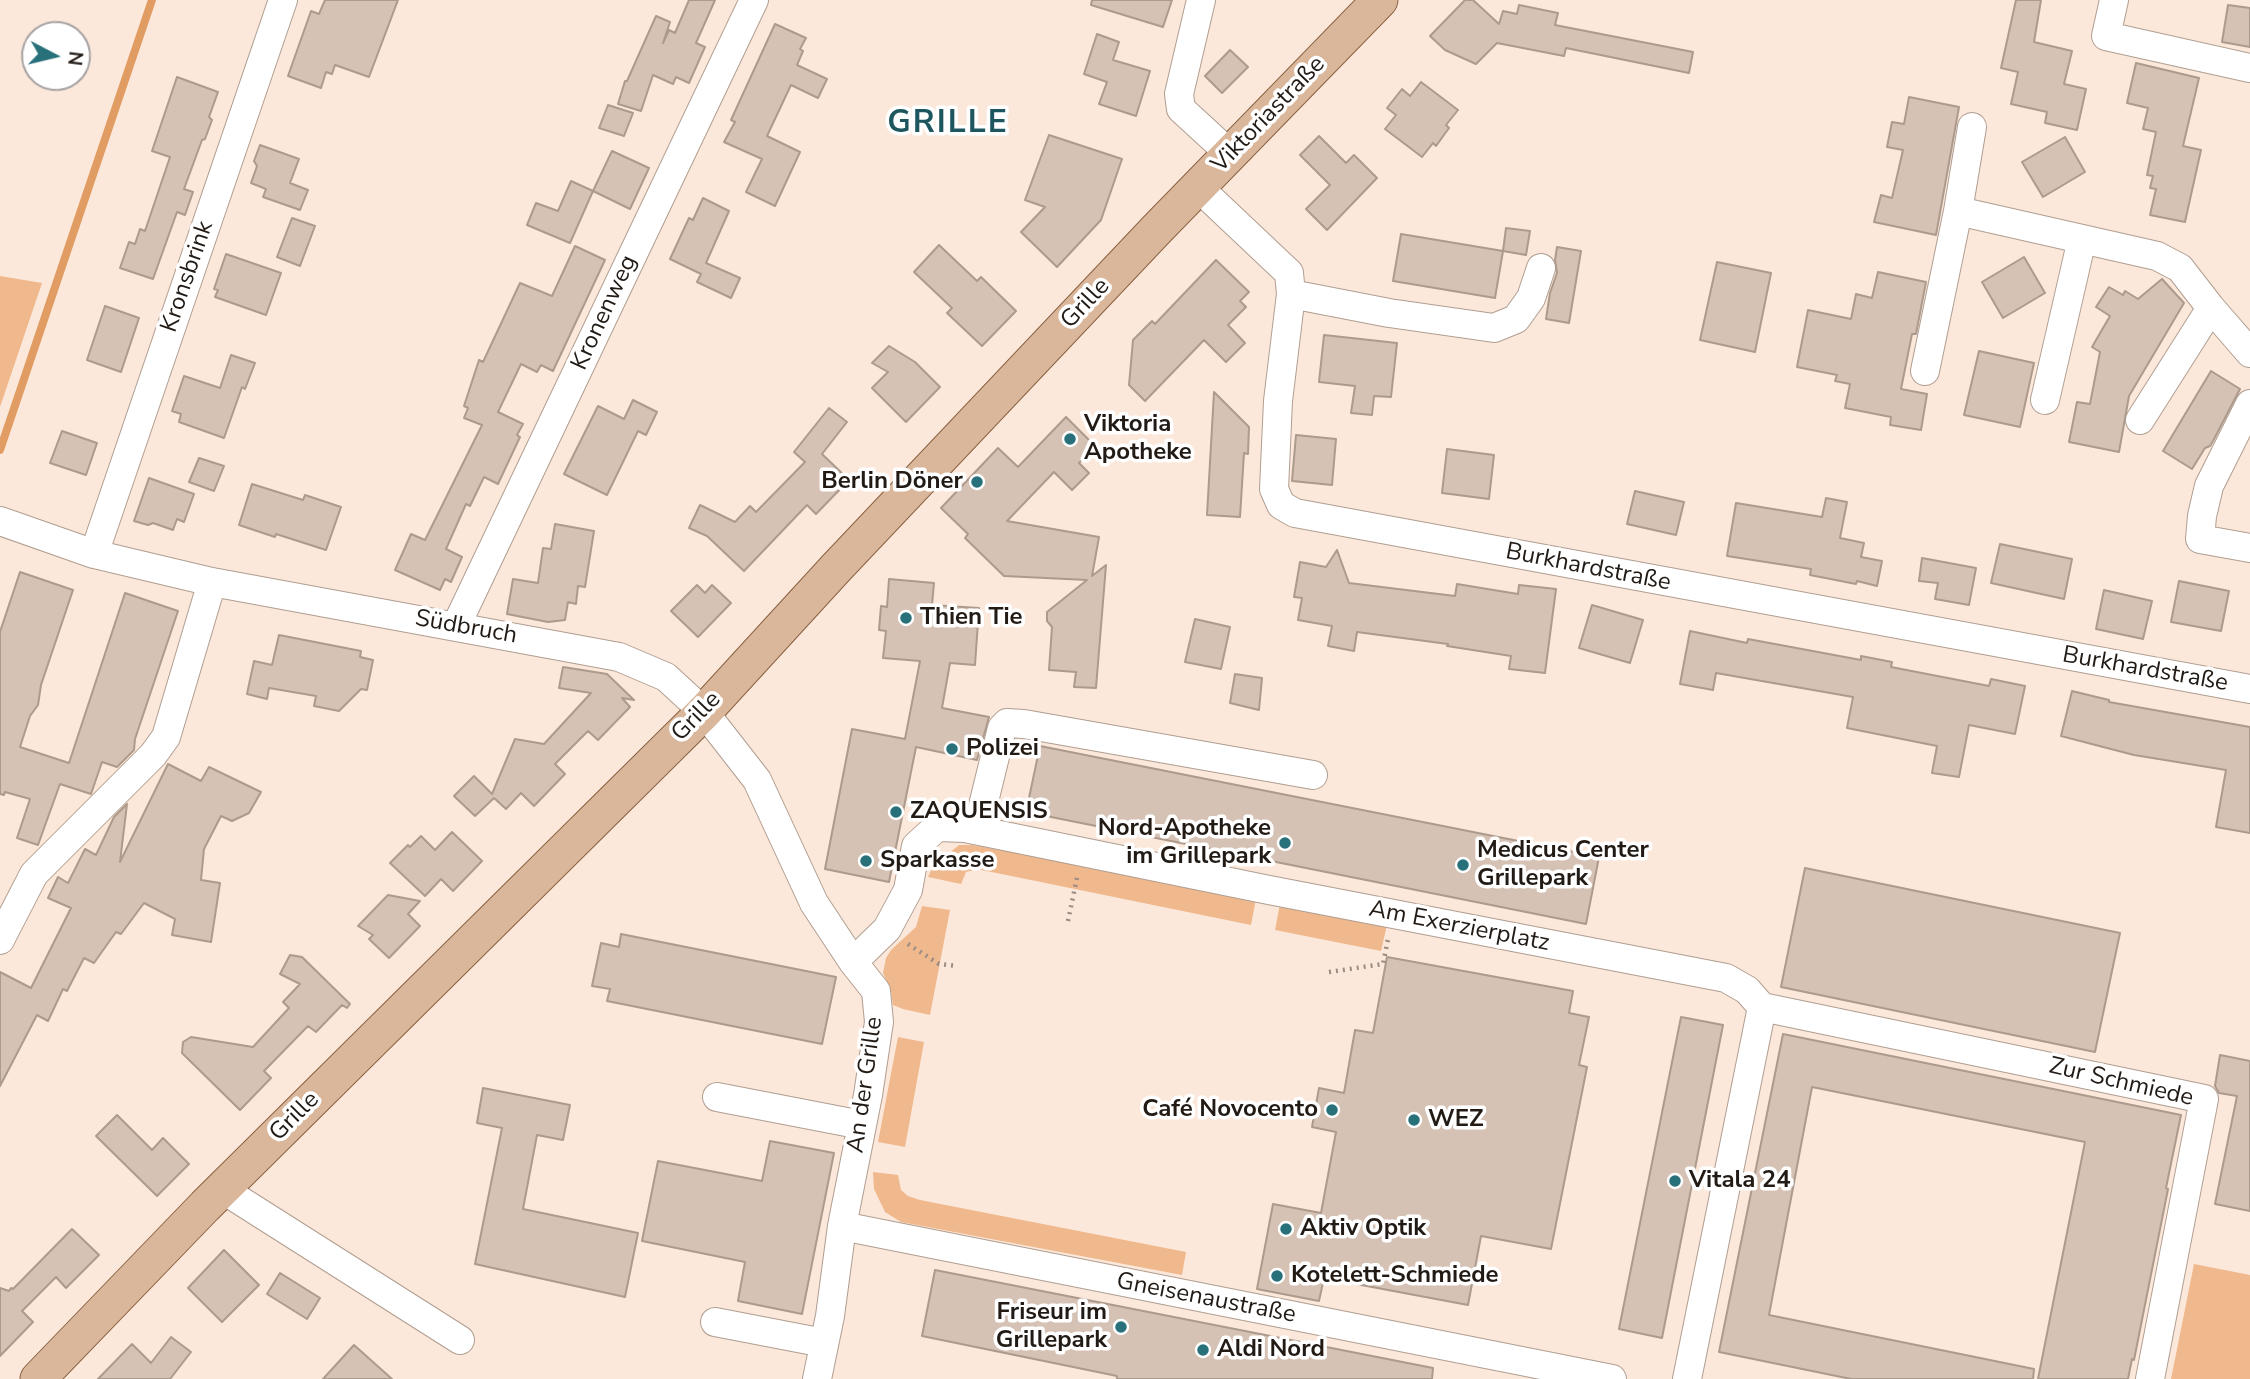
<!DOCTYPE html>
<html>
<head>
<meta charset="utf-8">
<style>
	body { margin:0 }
	#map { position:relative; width:2250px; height:1379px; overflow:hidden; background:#fce8da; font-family:"Nunito Sans",sans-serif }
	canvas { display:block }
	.north { position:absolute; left:21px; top:21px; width:70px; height:70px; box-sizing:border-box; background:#fff; border:2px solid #a6a3a1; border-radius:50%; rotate:97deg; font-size:19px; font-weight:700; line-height:28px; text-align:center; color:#211a15 }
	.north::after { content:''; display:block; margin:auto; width:24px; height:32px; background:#28717b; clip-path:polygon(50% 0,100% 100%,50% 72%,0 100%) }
</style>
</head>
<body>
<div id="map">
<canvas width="2250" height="1379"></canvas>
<div class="north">N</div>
</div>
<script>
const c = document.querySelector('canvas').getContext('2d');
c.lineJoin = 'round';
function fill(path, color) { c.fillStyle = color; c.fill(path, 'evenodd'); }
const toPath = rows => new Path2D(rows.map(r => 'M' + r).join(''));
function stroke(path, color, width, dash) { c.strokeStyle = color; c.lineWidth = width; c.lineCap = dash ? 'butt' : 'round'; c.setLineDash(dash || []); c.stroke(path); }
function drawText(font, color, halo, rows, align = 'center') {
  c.font = font + ' "Nunito Sans",sans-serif'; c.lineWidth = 7; c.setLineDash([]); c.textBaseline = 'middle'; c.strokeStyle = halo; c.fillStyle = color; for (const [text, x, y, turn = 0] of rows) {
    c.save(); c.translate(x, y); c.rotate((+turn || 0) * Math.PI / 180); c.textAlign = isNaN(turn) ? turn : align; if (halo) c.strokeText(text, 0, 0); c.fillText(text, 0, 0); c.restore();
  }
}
fill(toPath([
	[0,276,42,283,0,407],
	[959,845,973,845,1256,899,1251,925,977,869,966,872,961,884,928,877,933,866],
	[1280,904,1387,925,1381,951,1275,930],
	[922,906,950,910,930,1015,903,1009,893,1005,891,991,883,973,886,958,891,950,916,927],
	[898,1037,924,1042,905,1147,878,1142],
	[873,1172,898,1175,901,1190,908,1196,920,1200,1186,1252,1182,1275,901,1222,885,1212,874,1189],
	[2194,1264,2250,1275,2250,1379,2171,1379]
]), '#f0b88d');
stroke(toPath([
	[0,450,152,0]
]), '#e19c63', 8);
const building = toPath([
	[325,0,398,0,369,77,335,65,332,74,326,72,321,88,288,76,311,11,319,14,325,0],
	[689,0,715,0,696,43,705,47,689,83,676,77,673,84,653,75,641,111,618,104,625,81,627,81,656,16,670,22,663,43,669,30,675,33,689,0],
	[1092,0,1172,0,1163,27,1091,5,1092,0],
	[1465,0,1473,0,1499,24,1503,11,1517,14,1519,5,1558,13,1555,25,1693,52,1689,73,1566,48,1564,56,1497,43,1476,64,1445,50,1430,36,1465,0],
	[2016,0,2041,0,2034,42,2072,51,2064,84,2086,89,2077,130,2045,123,2047,112,2011,104,2018,72,2001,68,2016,0],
	[2228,5,2250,8,2250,47,2222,42,2228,5],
	[775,24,806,38,800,49,803,51,797,65,827,79,818,98,791,85,767,136,800,152,775,206,746,192,762,159,724,142,735,122,731,120,775,24],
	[1097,34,1119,42,1113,60,1150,71,1136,116,1099,104,1107,82,1084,74,1097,34],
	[1230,50,1248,67,1222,93,1205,76,1230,50],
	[2136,63,2199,78,2183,146,2201,150,2185,222,2150,215,2156,189,2150,188,2153,176,2147,175,2156,132,2143,129,2148,108,2127,103,2136,63],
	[177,77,218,92,209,117,212,120,205,139,202,140,184,189,193,192,185,215,177,212,153,279,120,268,129,242,135,244,140,229,145,231,170,157,152,151,177,77],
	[1421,82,1458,110,1446,125,1449,128,1436,146,1433,143,1422,157,1385,129,1396,115,1387,108,1402,89,1410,96,1421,82],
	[1909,97,1959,107,1936,235,1874,222,1881,195,1892,198,1903,150,1887,147,1892,122,1904,124,1909,97],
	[608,105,633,113,624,136,599,128,608,105],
	[1049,135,1122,159,1101,220,1057,267,1021,232,1045,207,1025,200,1049,135],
	[1319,136,1346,163,1354,155,1377,178,1327,230,1306,209,1330,185,1300,155,1319,136],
	[2065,137,2085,172,2043,197,2022,162,2065,137],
	[260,145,299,159,290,183,308,190,300,210,263,197,266,189,251,183,257,166,254,161,260,145],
	[612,151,649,168,630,209,593,191,612,151],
	[571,181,593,191,570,243,527,225,536,203,558,211,571,181],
	[703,198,729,211,706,263,740,278,731,298,697,282,701,274,670,259,689,218,693,220,703,198],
	[292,218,315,226,300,266,277,257,292,218],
	[1506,228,1530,231,1526,255,1503,251,1495,298,1393,281,1401,234,1503,251,1506,228],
	[939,245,977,281,981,277,1016,311,982,346,947,313,952,308,914,272,939,245],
	[575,246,605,260,553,371,541,365,537,372,521,364,498,412,523,424,517,435,520,437,498,484,484,477,470,506,466,504,446,549,462,557,451,582,445,579,440,590,395,570,411,534,425,540,482,425,464,418,468,408,464,406,479,360,483,362,520,283,552,296,575,246],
	[1557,247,1581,251,1569,323,1546,319,1550,293,1557,273,1555,260,1557,247],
	[226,254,281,273,266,315,215,297,218,290,214,289,226,254],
	[2024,257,2045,293,2003,318,1982,282,2024,257],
	[1216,260,1249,292,1240,301,1246,307,1228,325,1245,343,1226,362,1204,340,1145,401,1129,385,1133,340,1152,321,1155,324,1216,260],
	[1717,262,1771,273,1755,352,1700,340,1717,262],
	[1878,272,1926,282,1916,334,1912,334,1901,389,1927,394,1921,430,1890,425,1891,417,1845,408,1850,384,1835,381,1837,375,1797,367,1808,310,1851,319,1856,294,1872,298,1878,272],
	[2162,279,2184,303,2129,396,2119,452,2069,442,2077,402,2090,404,2100,352,2092,347,2110,316,2096,307,2109,287,2123,295,2125,291,2138,299,2162,279],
	[105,306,139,318,121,372,87,360,105,306],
	[1324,335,1397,343,1391,397,1374,396,1372,415,1351,413,1355,386,1319,382,1324,335],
	[889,346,915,362,940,387,906,422,872,388,888,372,872,363,889,346],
	[1979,351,2034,363,2020,427,1964,415,1979,351],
	[231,355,255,363,245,389,242,387,224,438,179,422,181,414,172,411,184,376,220,388,231,355],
	[2211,371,2240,389,2213,441,2210,446,2205,448,2192,469,2163,451,2211,371],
	[1214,392,1249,427,1248,454,1244,453,1240,517,1207,515,1214,392],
	[633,400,657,412,646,435,638,431,607,495,564,474,598,406,624,419,633,400],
	[829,408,847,422,822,454,849,480,816,514,807,505,744,571,707,536,689,528,700,505,735,522,750,506,756,512,805,462,794,452,829,408],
	[1066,417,1096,447,1079,463,1089,473,1072,490,1054,472,1007,521,1099,537,1092,576,1106,565,1096,688,1074,687,1076,672,1049,670,1052,627,1047,621,1047,612,1087,580,1004,576,965,538,968,534,941,508,998,448,1018,467,1066,417],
	[62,431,97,443,86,475,50,463,62,431],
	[1296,435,1336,439,1332,485,1292,481,1296,435],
	[1447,449,1494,455,1489,499,1442,493,1447,449],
	[199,458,224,466,214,491,189,482,199,458],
	[149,478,194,494,184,522,177,519,173,530,153,523,148,525,134,521,149,478],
	[252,484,303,500,305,495,341,507,326,550,276,534,275,537,239,525,252,484],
	[1635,491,1684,502,1676,535,1627,524,1635,491],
	[1826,498,1847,502,1840,538,1864,543,1861,557,1882,561,1877,586,1857,581,1856,584,1810,575,1811,569,1727,556,1736,503,1822,517,1826,498],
	[555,524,594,531,585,587,578,586,576,604,568,602,565,620,548,622,507,614,513,579,538,583,543,548,551,549,555,524],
	[2000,544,2072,559,2064,599,1991,583,2000,544],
	[1337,550,1349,583,1455,596,1457,584,1518,594,1519,585,1556,589,1545,673,1509,669,1511,656,1447,646,1448,644,1357,632,1354,651,1328,646,1332,626,1298,620,1302,598,1294,597,1300,562,1326,567,1337,550],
	[1922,558,1976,568,1969,605,1935,599,1938,583,1919,581,1922,558],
	[20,572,73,590,41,685,38,705,30,716,20,747,69,763,125,593,178,611,135,739,134,750,117,767,102,762,91,794,60,784,38,845,17,838,30,799,5,792,4,795,0,794,0,632,20,572],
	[889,579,934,583,932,605,979,608,975,665,950,663,942,708,989,717,977,760,916,747,889,882,825,869,852,729,905,739,920,661,883,658,886,631,879,630,881,606,887,607,889,579],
	[2179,581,2229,591,2221,631,2171,622,2179,581],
	[697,585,705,593,712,585,731,603,698,637,671,611,697,585],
	[2104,590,2152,601,2143,639,2096,629,2104,590],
	[1592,605,1643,620,1630,663,1579,648,1592,605],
	[1195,619,1230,627,1221,669,1185,662,1195,619],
	[1690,631,1747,643,1748,639,1861,660,1861,656,1892,662,1891,667,1989,686,1991,679,2025,686,2015,734,1969,725,1959,777,1932,773,1937,746,1847,728,1853,697,1716,673,1713,690,1680,684,1690,631],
	[279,635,361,651,360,657,373,660,367,690,361,689,339,711,314,706,316,696,269,688,267,699,247,694,254,661,272,665,279,635],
	[563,667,607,674,634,700,622,698,630,707,598,740,588,731,555,764,565,774,534,806,521,793,506,809,494,798,475,816,454,796,474,776,492,794,515,739,544,744,591,693,559,688,563,667],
	[1235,674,1262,678,1259,710,1230,703,1235,674],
	[2072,691,2109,700,2109,702,2250,727,2250,833,2216,827,2226,770,2134,755,2061,736,2072,691],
	[1040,746,1599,857,1586,924,1026,812,1040,746],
	[168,764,201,781,209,767,261,792,249,813,232,821,221,816,204,849,201,880,220,883,211,942,172,935,175,919,144,903,121,934,116,932,94,963,84,958,67,991,63,989,48,1021,37,1015,0,1086,0,972,31,988,71,908,48,898,58,877,68,883,85,849,96,855,114,817,127,804,120,862,168,764],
	[452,832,482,861,453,891,441,879,425,896,390,863,408,845,410,847,421,836,435,850,452,832],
	[1805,868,2120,933,2095,1052,1781,987,1805,868],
	[388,895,420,901,408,914,420,926,389,958,369,939,373,935,358,926,388,895],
	[621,934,836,977,822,1044,607,1001,610,989,592,986,601,943,619,947,621,934],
	[290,955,302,957,350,1004,347,1008,342,1005,316,1032,308,1026,264,1071,271,1078,240,1110,182,1053,183,1042,191,1037,253,1047,289,1008,283,1002,300,984,280,974,290,955],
	[1387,957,1573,991,1569,1013,1589,1017,1579,1065,1587,1067,1551,1249,1481,1236,1468,1305,1324,1278,1319,1301,1257,1289,1273,1204,1321,1213,1336,1132,1312,1127,1319,1088,1344,1093,1355,1030,1373,1033,1387,957],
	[1681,1017,1723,1025,1662,1338,1619,1329,1681,1017],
	[1783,1034,2181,1115,2166,1188,2168,1189,2134,1360,2132,1359,2128,1379,2038,1379,2085,1142,1812,1087,1769,1315,2034,1369,2033,1379,1851,1379,1719,1352,1783,1034],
	[2220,1055,2250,1061,2250,1211,2215,1204,2237,1096,2219,1093,2215,1086,2220,1055],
	[483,1088,570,1105,563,1140,537,1135,523,1209,638,1233,625,1297,475,1264,502,1128,477,1123,483,1088],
	[117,1115,152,1150,163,1138,189,1164,157,1196,96,1136,117,1115],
	[770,1141,834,1153,802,1314,738,1301,745,1262,642,1241,658,1161,762,1181,770,1141],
	[72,1229,99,1255,66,1288,56,1277,22,1311,33,1322,0,1356,0,1288,9,1291,11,1288,13,1289,72,1229],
	[224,1250,259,1285,222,1322,188,1288,224,1250],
	[935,1270,1433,1368,1432,1379,1117,1379,1117,1376,922,1336,935,1270],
	[280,1273,320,1298,307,1319,267,1294,280,1273],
	[171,1337,191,1352,170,1379,98,1379,132,1344,151,1363,171,1337],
	[354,1345,392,1379,323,1379,354,1345]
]);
fill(building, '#d5c2b4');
stroke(building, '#ac9a8d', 2);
const minor = toPath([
	[1201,0,1179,94,1181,109,1230,154],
	[2114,0,2106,36,2250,68],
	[1198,187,1289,273,1291,294,1278,401,1274,489,1281,505,1295,513,2250,689],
	[1958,211,1972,127],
	[1291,294,1389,313,1494,328,1516,319,1531,298,1541,268],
	[1925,371,1958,211,2157,256,2180,268,2211,308,2250,353],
	[2045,400,2082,239],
	[2250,404,2209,486,2202,516,2200,539,2250,548],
	[2140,420,2211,308],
	[0,521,94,554,212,582,619,657,666,677,704,712,757,780,814,903,853,962,876,991,879,1022,868,1095,842,1226,830,1316,817,1379],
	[94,554,283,0],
	[456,626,754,0],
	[977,830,1002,728,1007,723,1024,724,1313,775],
	[0,940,34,874,153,755,166,737,212,582],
	[853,962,887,929,908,890,916,846,937,827,965,828,1269,890,1726,978,1747,990,1762,1007,1687,1379],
	[1762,1007,2204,1099,2150,1379],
	[717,1097,862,1125],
	[222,1189,460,1340],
	[842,1226,1612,1379],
	[715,1322,824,1343]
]);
const major = toPath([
	[38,1379,205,1206,704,712,836,568,1157,229,1380,0]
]);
stroke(minor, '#b09e91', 30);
stroke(major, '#8a6141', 37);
stroke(toPath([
	[1068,921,1077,878],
	[908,944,939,964,957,966],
	[1329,972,1383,964,1388,939]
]), '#9a8c82', 4.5, [2, 5]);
stroke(minor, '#fff', 28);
stroke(major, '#dab79b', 35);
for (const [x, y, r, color] of [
	[1070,439,7,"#28717b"],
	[977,482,7,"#28717b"],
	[906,618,7,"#28717b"],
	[952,749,7,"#28717b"],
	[896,812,7,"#28717b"],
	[1285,843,7,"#28717b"],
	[866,861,7,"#28717b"],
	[1463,865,7,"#28717b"],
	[1332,1110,7,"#28717b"],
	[1414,1120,7,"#28717b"],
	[1675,1181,7,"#28717b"],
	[1286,1229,7,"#28717b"],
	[1277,1276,7,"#28717b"],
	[1121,1327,7,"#28717b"],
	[1203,1350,7,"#28717b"]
]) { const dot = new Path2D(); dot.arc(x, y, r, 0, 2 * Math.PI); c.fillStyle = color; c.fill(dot); stroke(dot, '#fff', 2.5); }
drawText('24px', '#211a15', '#fff', [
	["Viktoriastraße",1269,115,-46],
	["Kronsbrink",188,277,-71],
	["Grille",1086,304,-47],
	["Kronenweg",605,313,-65],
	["Burkhardstraße",1588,568,11],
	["Südbruch",466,628,10],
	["Burkhardstraße",2145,670,10],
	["Grille",697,717,-46],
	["Am Exerzierplatz",1459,927,11],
	["Zur Schmiede",2121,1083,13],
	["An der Grille",866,1085,-82],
	["Grille",295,1117,-45],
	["Gneisenaustraße",1206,1299,11]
]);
drawText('bold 24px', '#211a15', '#fff', [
	["Viktoria",1084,425],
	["Apotheke",1084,453],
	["Berlin Döner",963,482,"right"],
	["Thien Tie",920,618],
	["Polizei",966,749],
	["ZAQUENSIS",910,812],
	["Nord-Apotheke",1271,829,"right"],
	["im Grillepark",1271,857,"right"],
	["Medicus Center",1477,851],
	["Grillepark",1477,879],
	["Sparkasse",880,861],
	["Café Novocento",1318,1110,"right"],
	["WEZ",1428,1120],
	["Vitala 24",1689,1181],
	["Aktiv Optik",1300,1229],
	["Kotelett-Schmiede",1291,1276],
	["Friseur im",1107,1313,"right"],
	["Grillepark",1107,1341,"right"],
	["Aldi Nord",1217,1350]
], 'left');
c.letterSpacing = '2px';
drawText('bold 32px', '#1d565f', '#fff', [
	["GRILLE",948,124]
]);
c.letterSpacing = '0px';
</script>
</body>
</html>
